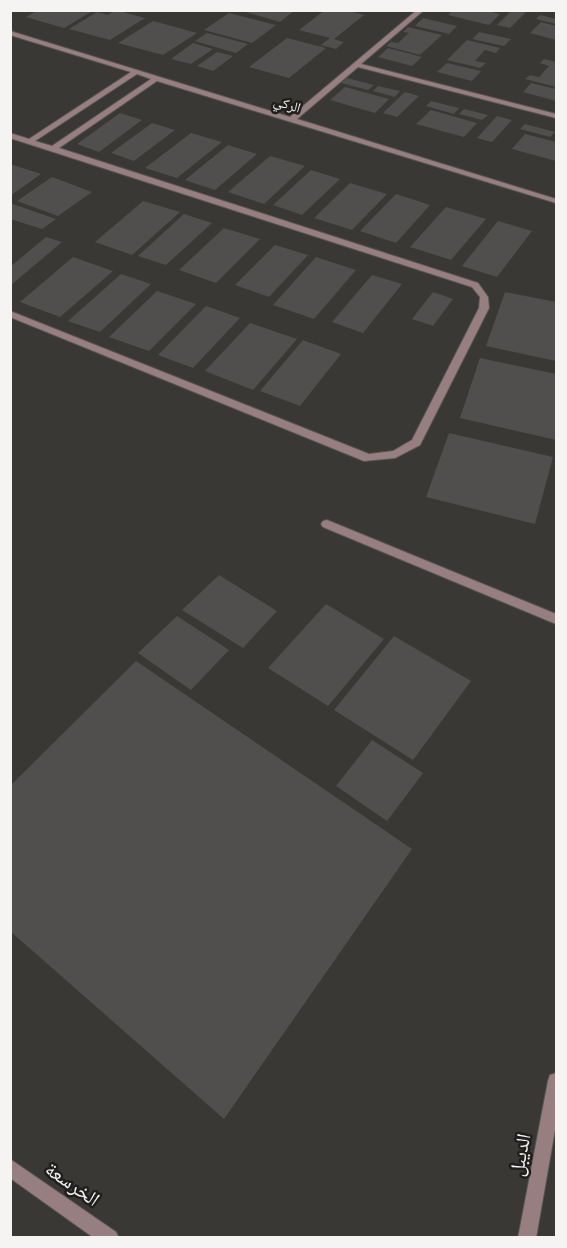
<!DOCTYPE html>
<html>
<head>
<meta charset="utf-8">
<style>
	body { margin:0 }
	#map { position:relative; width:567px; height:1248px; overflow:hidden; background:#393835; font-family:"Libre Baskerville",serif }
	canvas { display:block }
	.frame { position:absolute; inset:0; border:12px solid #f5f4f3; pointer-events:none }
</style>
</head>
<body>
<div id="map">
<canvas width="567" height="1248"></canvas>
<div class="frame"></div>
</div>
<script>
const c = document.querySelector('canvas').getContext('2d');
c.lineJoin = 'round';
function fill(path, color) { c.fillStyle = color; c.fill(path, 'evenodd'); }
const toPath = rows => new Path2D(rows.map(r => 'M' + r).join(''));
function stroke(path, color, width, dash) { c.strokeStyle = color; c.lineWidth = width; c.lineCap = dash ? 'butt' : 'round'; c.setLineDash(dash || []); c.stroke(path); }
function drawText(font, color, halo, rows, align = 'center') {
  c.font = font + ' "Libre Baskerville","Noto Naskh Arabic",serif'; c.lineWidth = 5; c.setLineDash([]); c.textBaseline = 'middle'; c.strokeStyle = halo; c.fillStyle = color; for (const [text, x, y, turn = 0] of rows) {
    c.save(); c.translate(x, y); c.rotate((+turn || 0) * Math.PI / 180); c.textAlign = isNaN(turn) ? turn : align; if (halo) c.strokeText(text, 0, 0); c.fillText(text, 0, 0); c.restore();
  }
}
fill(toPath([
	[38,10,94,10,64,28,26,17],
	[115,10,145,18,110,40,69,29,97,12,108,15],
	[239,10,295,10,280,22],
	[325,10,345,10,364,15,334,39,344,42,336,49,321,45,330,38,299,30],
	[453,10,484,10,500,14,489,25,448,15],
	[512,10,526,12,510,28,497,25],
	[229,13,276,25,252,43,204,30],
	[540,15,556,19,556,24,536,19],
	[423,18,457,26,449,34,415,26],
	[153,21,197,33,163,55,118,43],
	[541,22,556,26,556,40,530,33],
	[408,27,442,35,420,55,386,46,391,42,398,43,409,33,403,32],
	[479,32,511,39,504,46,472,39],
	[207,33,248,44,236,53,195,41],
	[287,38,326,48,289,78,249,67],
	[467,40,500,48,496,53,485,50,475,61,486,63,480,68,447,60],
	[193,43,213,49,191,64,171,59],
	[388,48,422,57,412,66,378,57],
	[217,52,233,56,213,71,197,66],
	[544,59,556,62,556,87,525,79,530,75,539,77,549,66,540,63],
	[447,63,481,71,472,81,437,72],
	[347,78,374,85,368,90,341,83],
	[531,83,556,89,556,101,523,92],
	[378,86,400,91,395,97,373,91],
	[345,87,389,99,375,113,330,100],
	[405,92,419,96,397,117,383,113],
	[431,101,459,108,454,114,426,106],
	[464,109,488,115,482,120,459,114],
	[431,110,477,123,464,137,416,124],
	[120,113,142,120,99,152,77,144],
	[497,116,512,120,492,142,477,138],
	[152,123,175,130,134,161,111,153],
	[525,124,555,132,550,137,520,129],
	[191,133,222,142,177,178,145,168],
	[525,134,556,142,556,161,512,149],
	[228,145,257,154,215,190,185,180],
	[270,156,305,166,264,204,228,192],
	[10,164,41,174,10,196],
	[311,170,340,179,302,215,273,205],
	[52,177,92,192,58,216,17,201],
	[350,183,387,194,352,230,314,218],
	[396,194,430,205,396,243,360,231],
	[143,201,180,212,132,255,95,242],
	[10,203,56,219,42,229,10,219],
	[446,207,486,219,451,260,410,247],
	[184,214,212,223,166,265,138,256],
	[498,221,532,231,497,277,462,266],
	[224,228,260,239,216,283,179,270],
	[46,237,62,242,10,286,10,267],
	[275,245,308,255,269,297,235,285],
	[73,257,113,271,60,317,20,302],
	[316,257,356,270,314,319,273,305],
	[121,274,151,284,100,332,68,321],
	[372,275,402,284,363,333,332,322],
	[157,291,196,304,149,351,109,337],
	[433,292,453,299,433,326,412,319],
	[505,292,556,302,556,361,486,346],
	[206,306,240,318,193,368,158,355],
	[250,323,297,339,253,390,205,371],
	[303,340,341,354,300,406,260,391],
	[480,358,556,374,556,440,460,418],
	[449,433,553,457,535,524,426,497],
	[219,575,277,611,243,648,182,610],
	[326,604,384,639,328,706,268,668],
	[177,616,229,650,191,690,138,653],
	[394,636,471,681,413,760,334,710],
	[136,661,412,849,224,1119,10,931,10,786],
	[372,740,423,773,387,821,336,786]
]), '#514f4d');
const lane = toPath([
	[327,520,556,614,556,624,323,527,321,524,323,521,327,520]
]);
const street = toPath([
	[417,10,424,10,361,64,556,114,556,118,358,67,297,119,556,199,556,203,157,81,59,148,478,283,488,297,489,308,420,445,395,458,364,461,10,317,10,311,369,454,393,451,412,440,479,308,480,297,472,287,10,138,10,133,29,139,131,72,10,35,10,31,290,117,417,10],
	[137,74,151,79,52,146,35,141,137,74],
	[556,1073,556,1124,536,1238,518,1238,548,1081,550,1075,556,1073],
	[10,1159,116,1232,119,1238,94,1238,10,1178,10,1159]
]);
stroke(lane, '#575653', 2);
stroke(street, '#575653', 2);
fill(lane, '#977e80');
fill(street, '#977e80');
drawText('14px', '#f5f4f3', '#201f1e', [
	["الركي",287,105,17]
]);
drawText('20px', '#f5f4f3', '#201f1e', [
	["الديبل",521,1155,-79],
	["الخرسعة",72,1185,35]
]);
</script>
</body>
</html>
